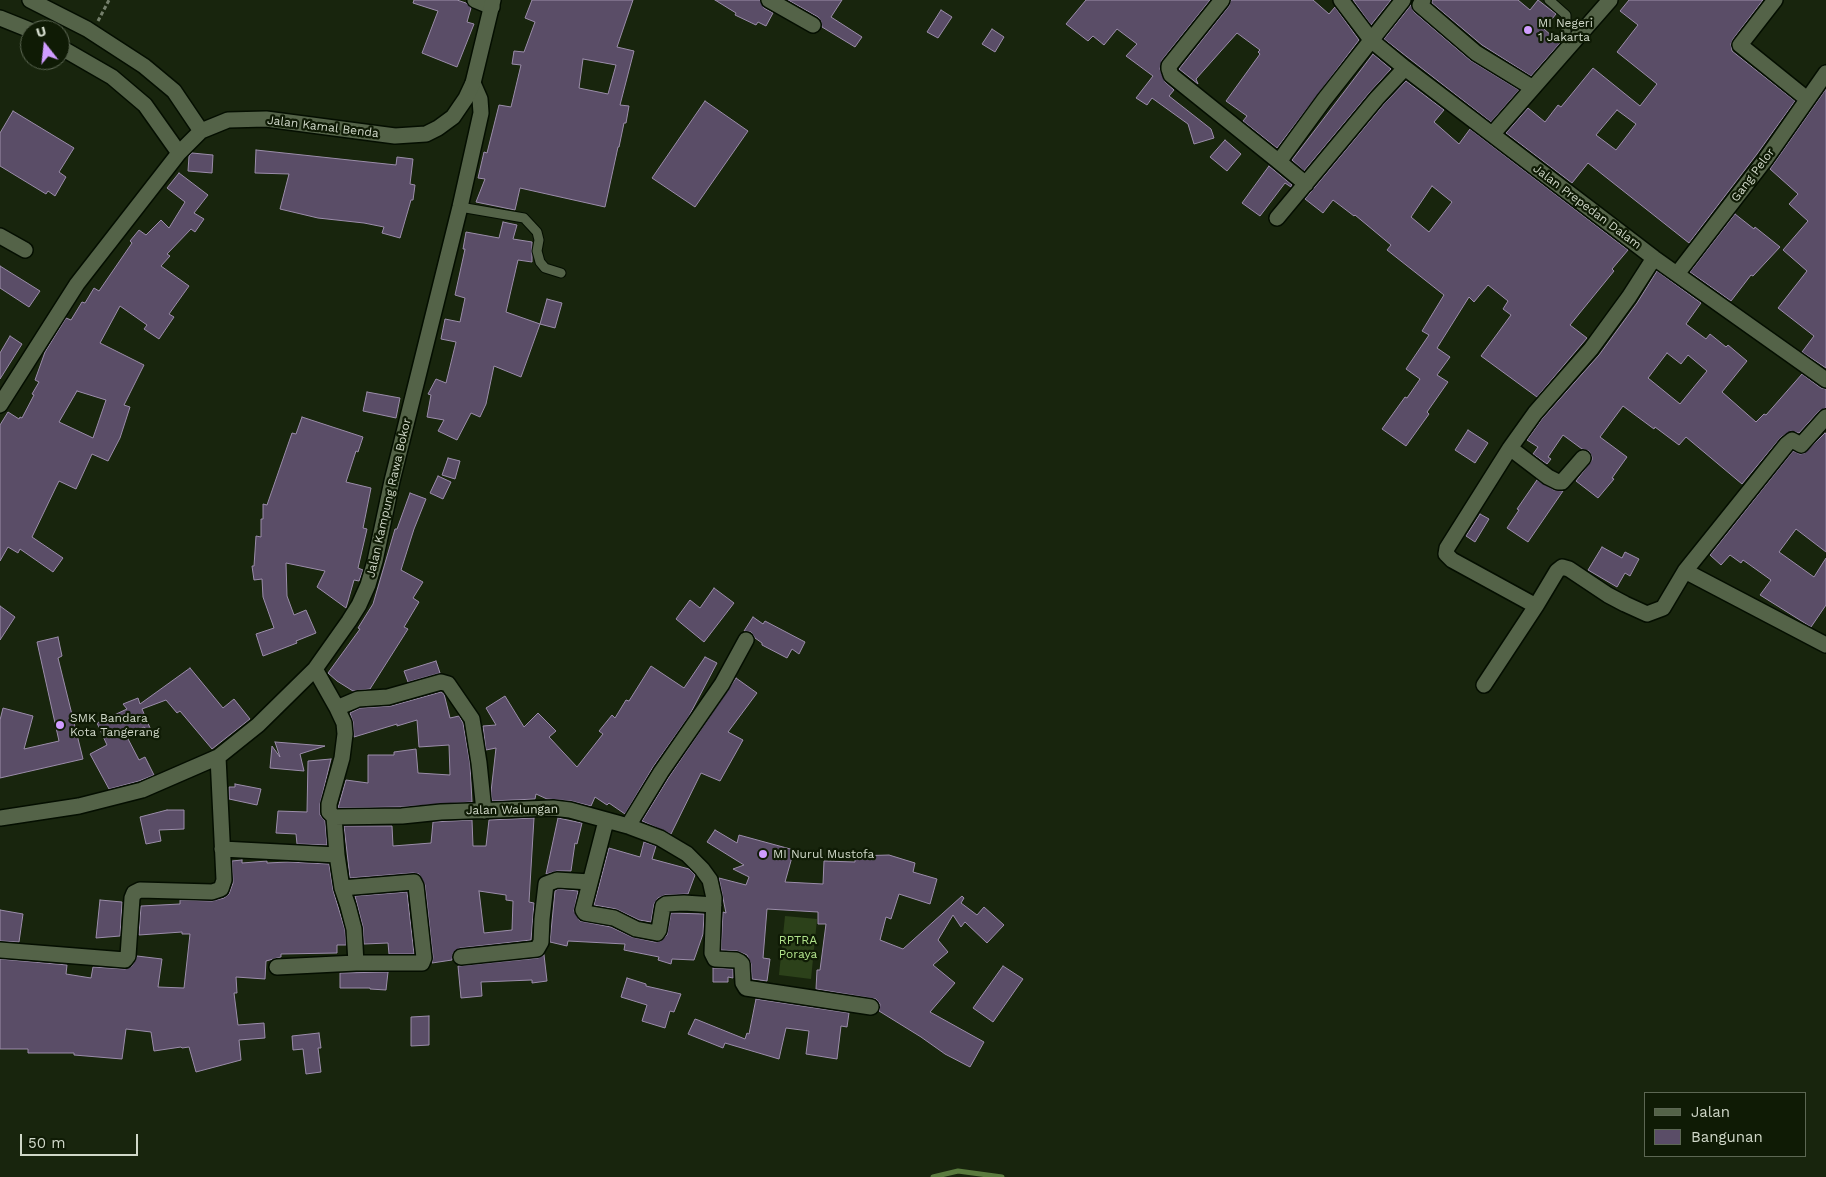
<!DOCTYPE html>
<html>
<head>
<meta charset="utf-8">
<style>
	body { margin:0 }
	#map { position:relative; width:1826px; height:1177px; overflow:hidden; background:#18250d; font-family:"Work Sans",sans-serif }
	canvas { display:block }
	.legend { position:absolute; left:1644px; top:1092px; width:162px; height:65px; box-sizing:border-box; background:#0f1b05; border:1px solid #5c6753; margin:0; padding:6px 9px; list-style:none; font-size:15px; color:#d0d8c9 }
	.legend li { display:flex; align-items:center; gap:10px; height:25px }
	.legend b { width:25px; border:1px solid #5c6753 }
	.north { position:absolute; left:20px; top:20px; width:50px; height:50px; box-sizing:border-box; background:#0f1b05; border:1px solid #5c6753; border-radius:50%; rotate:344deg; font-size:14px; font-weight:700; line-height:20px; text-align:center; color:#d0d8c9 }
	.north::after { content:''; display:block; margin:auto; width:18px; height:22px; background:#d09dff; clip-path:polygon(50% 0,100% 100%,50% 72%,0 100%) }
	.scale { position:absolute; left:20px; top:1134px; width:118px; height:22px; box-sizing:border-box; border:2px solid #d0d8c9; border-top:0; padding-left:6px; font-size:15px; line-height:18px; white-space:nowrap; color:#d0d8c9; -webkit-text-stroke:4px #0f1b05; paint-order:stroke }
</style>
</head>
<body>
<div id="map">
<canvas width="1826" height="1177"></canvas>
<ul class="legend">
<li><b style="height:6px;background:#546348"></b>Jalan</li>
<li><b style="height:14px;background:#5a4d67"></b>Bangunan</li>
</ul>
<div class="north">U</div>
<div class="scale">50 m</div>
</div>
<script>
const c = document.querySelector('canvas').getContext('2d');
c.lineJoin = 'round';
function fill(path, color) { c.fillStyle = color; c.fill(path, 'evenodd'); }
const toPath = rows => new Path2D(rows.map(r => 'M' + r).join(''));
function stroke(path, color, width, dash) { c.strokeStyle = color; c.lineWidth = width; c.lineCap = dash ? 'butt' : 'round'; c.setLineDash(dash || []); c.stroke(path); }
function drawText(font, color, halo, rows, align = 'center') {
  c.font = font + ' "Work Sans",sans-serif'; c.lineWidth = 4.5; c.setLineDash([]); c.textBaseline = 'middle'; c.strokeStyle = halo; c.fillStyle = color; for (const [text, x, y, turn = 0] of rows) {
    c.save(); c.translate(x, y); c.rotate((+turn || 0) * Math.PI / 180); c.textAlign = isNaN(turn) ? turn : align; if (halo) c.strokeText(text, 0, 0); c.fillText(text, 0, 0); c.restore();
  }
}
fill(toPath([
	[785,916,817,919,811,979,779,975]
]), '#2c411a');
stroke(toPath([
	[933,1177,958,1171,1002,1177]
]), '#5a7b3e', 5);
const building = toPath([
	[414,0,457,0,466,3,471,8,467,22,474,24,457,67,422,53,438,11,413,3,414,0],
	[532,0,633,0,617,47,634,51,620,105,629,106,626,123,624,123,619,147,618,147,605,207,520,188,515,210,476,202,485,179,478,178,484,152,487,153,499,105,511,107,521,65,512,64,514,51,524,52,535,22,525,18,532,0],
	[583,59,616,65,608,94,579,88,583,59],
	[715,0,760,0,764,8,773,13,766,26,758,22,756,25,735,15,736,13,715,0],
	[788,0,842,0,831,17,862,37,855,47,822,27,821,21,818,17,788,0],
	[1086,0,1210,0,1162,60,1160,69,1165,82,1174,90,1169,96,1211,129,1214,138,1194,144,1188,124,1152,98,1147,105,1136,98,1153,76,1126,56,1137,44,1117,29,1104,45,1093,36,1088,41,1066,24,1086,0],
	[1231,0,1313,0,1329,14,1335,7,1359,40,1277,148,1243,121,1247,116,1226,101,1260,54,1258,52,1260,50,1237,33,1196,79,1198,84,1179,69,1229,6,1231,0],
	[1353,0,1391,0,1371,25,1353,0],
	[1432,0,1518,0,1530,10,1538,0,1556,14,1544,29,1560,43,1531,76,1482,45,1432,3,1432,0],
	[1629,0,1763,0,1733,39,1731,44,1732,51,1795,101,1757,154,1689,243,1588,163,1572,183,1506,133,1528,108,1545,122,1558,105,1561,107,1593,68,1640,106,1657,84,1617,52,1638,25,1620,11,1629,0],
	[1617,110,1636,124,1616,150,1596,135,1617,110],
	[1411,5,1414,12,1470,60,1519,90,1491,122,1384,39,1411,5],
	[941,10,952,17,938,38,927,32,941,10],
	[992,29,1004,37,995,52,982,44,992,29],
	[1373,54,1391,69,1370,92,1304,171,1292,160,1373,54],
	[1406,81,1444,110,1434,122,1459,144,1470,129,1628,250,1612,269,1614,271,1570,325,1587,338,1537,397,1481,356,1511,315,1503,309,1508,301,1488,285,1474,302,1469,297,1437,348,1450,357,1437,375,1448,382,1427,412,1429,414,1406,446,1382,429,1405,397,1407,398,1420,379,1406,369,1429,335,1422,331,1444,295,1387,250,1391,245,1355,215,1354,216,1333,200,1323,213,1305,199,1384,104,1406,81],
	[1432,186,1452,202,1429,232,1411,217,1432,186],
	[1826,89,1826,368,1802,352,1814,336,1778,308,1807,271,1783,250,1808,221,1789,204,1798,194,1770,169,1826,89],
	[705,101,748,131,695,207,652,178,705,101],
	[13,111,74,148,59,172,66,177,55,196,48,191,46,194,0,166,0,133,13,111],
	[1225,140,1241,154,1227,171,1210,157,1225,140],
	[256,150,396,165,397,157,413,159,410,184,415,185,413,200,411,200,400,238,382,233,384,227,364,223,318,218,280,209,289,174,255,173,256,150],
	[192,153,213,155,212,173,188,171,189,156,192,153],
	[1269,166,1292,185,1291,187,1285,183,1260,216,1242,203,1269,166],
	[179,173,208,195,194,213,204,219,195,232,191,229,167,254,170,256,161,266,189,286,169,314,174,317,159,339,144,329,147,325,120,306,100,343,144,365,124,405,130,407,120,438,108,461,92,454,76,489,59,481,56,487,32,537,63,558,53,572,20,549,18,553,8,547,0,561,0,425,8,412,19,419,20,417,22,418,34,395,32,394,39,382,35,380,45,352,66,318,71,320,82,302,85,303,94,288,99,291,132,243,130,241,139,230,146,235,161,220,169,228,185,202,167,188,179,173],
	[77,391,106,400,93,438,59,422,77,391],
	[1735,214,1754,229,1755,227,1780,247,1753,276,1751,275,1731,301,1690,272,1735,214],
	[503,222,517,225,513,239,532,242,532,262,518,260,506,312,540,324,521,377,494,366,486,404,480,417,471,413,457,440,438,431,444,420,427,417,431,395,428,394,436,379,446,383,456,342,441,339,445,319,460,322,465,298,455,295,465,249,463,249,466,232,499,238,503,222],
	[0,266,40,291,29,307,0,288,0,266],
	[1657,271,1701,303,1686,324,1706,339,1710,334,1726,347,1728,345,1747,361,1722,392,1756,422,1764,414,1766,415,1802,374,1821,388,1826,389,1826,408,1819,411,1799,433,1791,431,1781,437,1742,484,1686,437,1679,445,1655,427,1654,429,1623,406,1600,437,1627,457,1612,478,1614,479,1598,498,1576,481,1592,460,1592,457,1589,451,1582,449,1563,435,1548,457,1551,459,1547,464,1533,454,1538,447,1527,440,1542,419,1599,355,1637,303,1657,271],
	[1667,353,1681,364,1688,355,1707,371,1680,404,1648,378,1667,353],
	[547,299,562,303,555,328,540,324,547,299],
	[10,336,22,344,0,379,0,353,10,336],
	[367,392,400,398,396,418,363,411,367,392],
	[302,417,363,437,358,452,356,451,346,482,371,488,363,528,367,529,358,568,363,570,359,581,354,580,346,608,317,587,325,571,286,563,287,596,294,615,306,610,316,633,296,641,297,643,263,656,256,634,274,628,263,597,262,579,254,580,252,566,254,566,256,536,261,537,261,519,263,519,263,504,267,505,292,433,296,434,302,417],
	[1468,430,1488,443,1475,463,1455,450,1468,430],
	[1825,433,1826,434,1826,552,1796,529,1779,552,1814,577,1826,558,1826,605,1811,627,1760,595,1771,580,1743,560,1741,563,1730,555,1721,565,1710,555,1793,451,1800,454,1805,453,1825,433],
	[448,458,460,461,455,479,442,475,448,458],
	[438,476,451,482,443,499,430,493,438,476],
	[1537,480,1554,490,1563,491,1528,542,1507,528,1519,510,1517,509,1537,480],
	[410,493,426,499,414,529,401,570,423,582,413,598,419,602,404,627,408,629,370,689,353,691,337,681,328,673,360,629,358,628,373,604,395,529,397,529,410,493],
	[1480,514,1489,519,1475,542,1466,536,1480,514],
	[1602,547,1622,558,1625,552,1639,559,1630,576,1625,573,1617,587,1588,570,1602,547],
	[714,588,734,603,704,642,676,619,690,600,700,608,714,588],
	[0,606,15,617,0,640,0,606],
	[753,617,763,624,765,621,805,642,799,654,792,649,787,658,762,645,762,643,755,638,751,632,744,631,753,617],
	[58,637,62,656,58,658,83,759,0,778,0,720,3,708,33,716,24,749,59,741,37,642,58,637],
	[705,657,717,663,689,716,653,767,625,814,609,803,607,805,595,797,591,806,571,801,547,799,536,794,535,799,492,801,491,792,496,748,486,750,483,726,496,725,486,708,505,696,524,727,538,713,556,731,549,737,577,767,603,734,599,731,612,715,615,718,626,700,629,701,651,666,684,688,705,657],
	[436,661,440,673,408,682,404,671,436,661],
	[190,668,223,708,234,699,250,719,212,749,180,711,177,713,166,700,142,709,153,735,144,727,126,735,139,760,145,757,154,775,139,781,109,789,90,754,107,745,97,723,127,709,123,704,138,698,140,704,190,668],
	[736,678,757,693,728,732,743,740,720,781,701,773,671,834,642,821,669,777,736,678],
	[441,692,444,694,450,718,459,716,463,723,470,764,472,802,401,807,338,808,346,780,368,783,368,755,394,755,394,752,416,749,418,773,450,775,449,745,419,747,417,720,397,726,397,724,354,737,353,722,350,713,360,708,391,706,441,692],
	[275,742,325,746,300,754,304,771,270,768,272,746,280,757,275,742],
	[331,759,320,804,320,815,325,821,327,845,297,844,296,834,276,833,278,811,307,812,308,761,331,759],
	[235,784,261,789,257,805,229,799,229,787,235,787,235,784],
	[167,810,184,810,184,829,159,830,161,841,146,844,140,817,167,810],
	[534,818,529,902,534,903,531,940,460,948,453,953,452,960,432,963,433,957,425,885,419,874,413,873,350,878,344,826,392,826,393,846,431,843,433,822,472,820,473,846,486,846,489,820,534,818],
	[479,891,506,895,506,900,513,901,512,930,484,933,479,891],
	[558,818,582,823,577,844,575,843,571,871,557,871,546,874,558,818],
	[715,830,737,843,739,835,794,850,785,882,823,884,824,861,855,862,855,856,889,855,915,863,913,872,937,879,930,904,899,894,891,919,886,917,880,940,903,949,962,896,964,898,961,903,977,915,984,907,1004,925,987,943,965,922,961,927,953,915,938,940,948,952,933,965,955,983,930,1012,984,1042,970,1067,945,1054,921,1037,879,1011,880,1004,876,999,816,989,817,970,820,970,826,924,818,924,818,912,767,909,763,958,770,959,767,981,752,979,751,964,747,955,737,951,721,950,723,912,726,913,719,878,746,885,749,877,733,869,744,865,707,842,715,830],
	[644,842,656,846,652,859,689,869,695,875,688,894,665,895,658,898,654,904,651,922,639,920,616,909,594,905,609,848,640,857,644,842],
	[242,860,242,863,267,861,267,863,288,862,329,864,333,890,345,930,346,945,337,945,337,953,281,954,281,957,266,961,265,979,236,977,237,993,234,993,238,1025,264,1023,265,1038,239,1040,241,1060,196,1072,189,1047,182,1048,181,1047,154,1051,151,1032,126,1029,122,1059,74,1055,74,1053,28,1053,28,1049,0,1049,0,959,67,965,66,974,91,978,93,967,125,969,132,966,137,956,162,959,158,987,184,988,190,934,182,934,182,932,139,935,141,906,180,904,180,900,212,901,224,898,229,894,233,883,232,861,242,860],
	[558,889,578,891,574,911,580,921,611,927,632,937,655,942,661,941,667,935,671,913,704,914,703,934,694,960,672,959,671,964,658,960,659,957,624,950,625,944,568,941,567,946,550,942,555,891,558,889],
	[407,892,414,954,389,954,388,943,364,944,363,927,355,896,407,892],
	[100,900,122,902,120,936,96,938,100,900],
	[0,910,23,914,19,942,0,941,0,910],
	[544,955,547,981,532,983,532,980,481,982,482,996,461,998,458,966,538,958,544,955],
	[1003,966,1023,979,993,1022,973,1008,1003,966],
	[713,968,733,969,733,978,728,977,728,982,713,982,713,968],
	[388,972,386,990,370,989,370,988,340,988,340,973,388,972],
	[627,978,646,984,646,986,681,994,674,1012,670,1011,665,1028,642,1021,647,1005,621,997,627,978],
	[756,999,849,1013,847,1027,841,1026,837,1059,806,1054,809,1031,786,1028,779,1059,725,1043,723,1048,688,1034,695,1019,698,1020,745,1039,747,1033,749,1034,756,999],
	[429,1016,429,1045,411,1046,411,1017,429,1016],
	[319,1033,321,1048,318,1048,321,1072,306,1074,303,1049,293,1050,292,1036,319,1033]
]);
fill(building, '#5a4d67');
stroke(building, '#9b8daa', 1);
const lane = toPath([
	[1549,0,1566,15,1566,37,1572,43],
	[460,207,524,218,537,232,539,240,537,251,540,262,545,268,561,273]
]);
const street = toPath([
	[475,0,492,7],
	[769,0,813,25],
	[1222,0,1169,66,1169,69,1171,75,1278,161],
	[1341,0,1372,41,1405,68,1654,258,1826,380],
	[1423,0,1420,5,1476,53,1533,88],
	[1775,0,1740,45,1807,99],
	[1495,135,1496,130,1610,0],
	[1306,184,1278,161,1283,156,1324,100,1403,0],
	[1277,218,1377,98,1405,68],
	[0,236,25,250],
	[1677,274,1765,160,1826,73],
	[1510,448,1548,477,1558,482,1562,482,1583,458],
	[1685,571,1826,645],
	[1536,606,1452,560,1446,554,1447,548,1510,448,1535,413,1591,349,1629,297,1654,258],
	[315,669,337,708,344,723,345,734,342,758,329,804,329,812,334,817],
	[1484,685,1536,606,1557,571,1562,567,1569,569,1608,595,1625,604,1647,614,1663,608,1685,571,1787,444,1792,440,1801,445,1826,417],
	[337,708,358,699,388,697,441,682,448,684,472,719,479,763,484,811],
	[334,817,402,816,441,812,553,808,570,810,628,826,660,838,687,854,702,869,710,880,714,898,712,953,715,959,736,960,740,962,742,964,743,983,746,988,871,1007],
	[334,817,337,855],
	[0,818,79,806,142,790,218,757,258,725,315,669,349,621,359,605,368,585,375,561,392,481,460,207,481,113,480,99,473,83],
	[606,821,583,910,585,913,614,918,636,929,657,933,659,930,663,906,666,904,684,903,714,905],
	[628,826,661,772,722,684,746,640],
	[222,849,337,855,342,888,348,906,354,929,356,963],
	[0,950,125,960,128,956,132,898,134,893,140,890,212,892,221,889,224,880,218,757],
	[461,957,537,949,541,942,542,919,546,884,557,880,590,882],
	[277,967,356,963,422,963,424,958,416,886,414,882,342,888]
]);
const secondary = toPath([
	[30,0,87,29,144,66,174,91,201,131],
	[0,18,30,30],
	[60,47,112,77,145,105,179,153],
	[0,405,77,284,179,153,201,131,228,120,266,119,395,136,426,134,438,128,453,117,466,98,473,83,493,0]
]);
stroke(lane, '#040e00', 11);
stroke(street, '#040e00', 18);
stroke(secondary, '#040e00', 18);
stroke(toPath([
	[98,21,109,0]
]), '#747f6b', 3, [4, 2.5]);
stroke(lane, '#546348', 9);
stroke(street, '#546348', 15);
stroke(secondary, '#546348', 15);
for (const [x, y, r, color] of [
	[1528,30,5,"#d09dff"],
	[60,725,5,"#d09dff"],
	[763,854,5,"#d09dff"]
]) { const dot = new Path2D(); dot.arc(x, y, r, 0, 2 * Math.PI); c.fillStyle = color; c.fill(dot); stroke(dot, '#0f1b05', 2); }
drawText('12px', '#d0d8c9', '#0f1b05', [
	["MI Negeri",1538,23],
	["1 Jakarta",1538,37],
	["SMK Bandara",70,718],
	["Kota Tangerang",70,732],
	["MI Nurul Mustofa",773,854]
], 'left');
drawText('12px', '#d0d8c9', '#0f1b05', [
	["Jalan Kamal Benda",323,127,7],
	["Gang Pelor",1753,175,-53],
	["Jalan Prepedan Dalam",1587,207,37],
	["Jalan Kampung Rawa Bokor",389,498,-77],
	["Jalan Walungan",512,810,-1]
]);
drawText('12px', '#b2e38c', '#0f1b05', [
	["RPTRA",798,940],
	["Poraya",798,954]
]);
</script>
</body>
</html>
